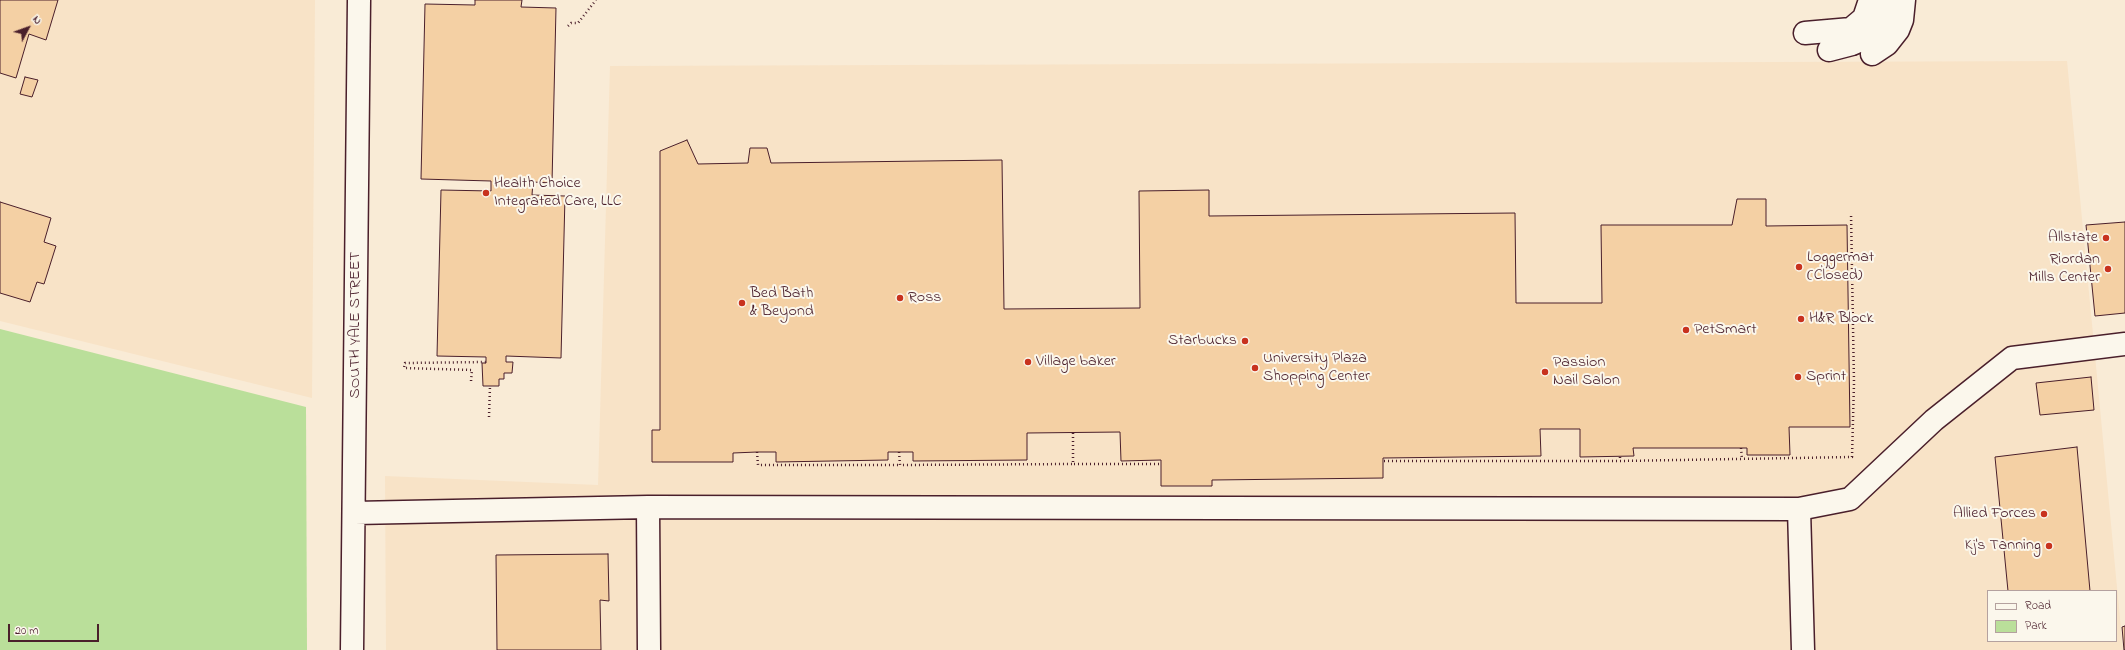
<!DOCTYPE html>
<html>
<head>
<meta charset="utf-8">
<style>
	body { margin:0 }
	#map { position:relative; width:2125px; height:650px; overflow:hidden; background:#f9ebd6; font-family:"Indie Flower",sans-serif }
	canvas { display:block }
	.legend { position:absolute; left:1987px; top:590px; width:130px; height:52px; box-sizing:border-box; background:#fbf7ec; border:1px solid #b4a19f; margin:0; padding:5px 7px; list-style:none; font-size:12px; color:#4a1f2b }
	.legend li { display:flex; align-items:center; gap:8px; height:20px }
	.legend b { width:20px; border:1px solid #b4a19f }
	.north { position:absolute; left:8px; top:8px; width:40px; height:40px; -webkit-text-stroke:3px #fbf7ec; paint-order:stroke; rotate:49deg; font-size:11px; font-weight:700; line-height:16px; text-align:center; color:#4a1f2b }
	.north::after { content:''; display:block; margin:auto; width:14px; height:18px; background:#4a1f2b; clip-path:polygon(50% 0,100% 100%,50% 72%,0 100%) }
	.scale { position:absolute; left:8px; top:624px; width:91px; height:18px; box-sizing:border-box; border:2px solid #4a1f2b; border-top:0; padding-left:5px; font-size:12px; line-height:14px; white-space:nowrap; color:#4a1f2b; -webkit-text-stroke:3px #fbf7ec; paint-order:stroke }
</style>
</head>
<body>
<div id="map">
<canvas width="2125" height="650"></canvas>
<ul class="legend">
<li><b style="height:5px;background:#fbf7ec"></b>Road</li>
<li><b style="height:11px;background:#badf9a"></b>Park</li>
</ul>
<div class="north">N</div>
<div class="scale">20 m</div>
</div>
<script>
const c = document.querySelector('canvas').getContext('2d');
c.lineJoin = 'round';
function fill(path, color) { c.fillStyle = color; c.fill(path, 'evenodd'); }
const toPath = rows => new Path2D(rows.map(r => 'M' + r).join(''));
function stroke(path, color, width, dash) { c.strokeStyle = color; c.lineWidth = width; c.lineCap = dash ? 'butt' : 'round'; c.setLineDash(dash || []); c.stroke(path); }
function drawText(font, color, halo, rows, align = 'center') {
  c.font = font + ' "Indie Flower",sans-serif'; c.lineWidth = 4; c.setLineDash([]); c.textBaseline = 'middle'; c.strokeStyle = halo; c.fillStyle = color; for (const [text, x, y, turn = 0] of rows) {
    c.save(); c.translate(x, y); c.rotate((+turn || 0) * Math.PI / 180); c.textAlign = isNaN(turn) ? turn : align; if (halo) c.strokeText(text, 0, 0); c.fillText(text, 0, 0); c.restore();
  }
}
fill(toPath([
	[0,0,315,0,312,398,0,321],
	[2067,61,2123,650,386,650,385,476,598,485,610,66],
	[1988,591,2116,591,2116,641,1988,641]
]), '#f8e3c7');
fill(toPath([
	[0,329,306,407,307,650,0,650]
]), '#badf9a');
const building = toPath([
	[0,0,58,0,46,40,29,34,16,78,0,73,0,0],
	[475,0,522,0,521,7,556,8,552,183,533,182,532,195,565,196,561,358,506,356,506,362,513,362,512,373,504,373,504,379,499,379,499,386,483,386,482,363,486,363,486,357,437,356,441,190,491,191,491,181,421,179,425,4,475,5,475,0],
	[25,77,38,80,32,97,20,94,25,77],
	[687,140,698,164,748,163,750,148,767,148,771,163,1002,160,1004,309,1140,308,1139,191,1209,190,1209,216,1515,213,1516,303,1602,303,1601,225,1732,225,1737,199,1766,199,1766,226,1847,225,1850,427,1789,427,1790,455,1747,455,1747,448,1633,448,1634,456,1580,457,1580,429,1540,429,1541,456,1383,458,1383,478,1212,480,1212,486,1161,486,1161,460,1121,461,1120,432,1027,433,1027,460,913,461,913,452,888,452,888,460,776,462,776,452,757,452,733,453,733,462,652,462,652,430,660,430,660,151,687,140],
	[0,202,51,218,44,242,56,246,44,284,37,282,30,302,0,293,0,202],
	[2125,222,2125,313,2095,316,2086,225,2125,222],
	[2091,377,2094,410,2040,415,2036,383,2091,377],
	[2077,447,2090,591,2008,591,1995,457,2077,447],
	[608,554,609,601,600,600,601,650,497,650,496,555,608,554],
	[2125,626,2125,650,2124,650,2122,627,2125,626]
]);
fill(building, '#f4d0a4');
stroke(building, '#4a1f2b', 1);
const minor = toPath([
	[1805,33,1851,29,1864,18,1870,0],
	[1829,50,1852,44,1870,36,1883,20,1888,5,1888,0],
	[1872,54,1887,44,1898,30,1902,20,1904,0],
	[648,507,649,650],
	[1799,509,1803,650],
	[355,513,648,507,1799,509,1850,499,1934,420,2012,358,2125,344],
	[352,650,359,0]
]);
stroke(minor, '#4a1f2b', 25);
stroke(toPath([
	[568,26,571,23,578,23,596,0],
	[471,381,472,370,404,368,405,363,486,362],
	[489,417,490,386],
	[1073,433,1073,464,1161,464],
	[1741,448,1742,459],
	[757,452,758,465,900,465],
	[899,452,900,465,1073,464],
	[1620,457,1620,461],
	[1384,461,1620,461,1852,457,1854,383,1851,213]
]), '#4a1f2b', 2.5, [1, 3]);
stroke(minor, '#fbf7ec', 22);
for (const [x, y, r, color] of [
	[486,193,4,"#c8321e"],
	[2106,238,4,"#c8321e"],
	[1799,267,4,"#c8321e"],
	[2108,269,4,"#c8321e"],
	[900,298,4,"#c8321e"],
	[742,303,4,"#c8321e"],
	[1801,319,4,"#c8321e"],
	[1686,330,4,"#c8321e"],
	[1245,341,4,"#c8321e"],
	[1028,362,4,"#c8321e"],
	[1255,368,4,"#c8321e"],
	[1545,372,4,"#c8321e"],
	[1798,377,4,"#c8321e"],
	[2044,514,4,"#c8321e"],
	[2049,546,4,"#c8321e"]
]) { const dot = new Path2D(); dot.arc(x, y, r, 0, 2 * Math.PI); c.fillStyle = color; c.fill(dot); stroke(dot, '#fbf7ec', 1.5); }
drawText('16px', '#4a1f2b', '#fbf7ec', [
	["Health Choice",494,184],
	["Integrated Care, LLC",494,202],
	["Allstate",2098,238,"right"],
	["Loggermat",1807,258],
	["(Closed)",1807,276],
	["Riordan",2100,260,"right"],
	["Mills Center",2100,278,"right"],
	["Bed Bath",750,294],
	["& Beyond",750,312],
	["Ross",908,298],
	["H&R Block",1809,319],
	["PetSmart",1694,330],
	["Starbucks",1237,341,"right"],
	["University Plaza",1263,359],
	["Shopping Center",1263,377],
	["Village baker",1036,362],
	["Passion",1553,363],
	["Nail Salon",1553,381],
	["Sprint",1806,377],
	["Allied Forces",2036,514,"right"],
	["Kj's Tanning",2041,546,"right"]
], 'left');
drawText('16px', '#4a1f2b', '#fbf7ec', [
	["SOUTH YALE STREET",356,325,-90]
]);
</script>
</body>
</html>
